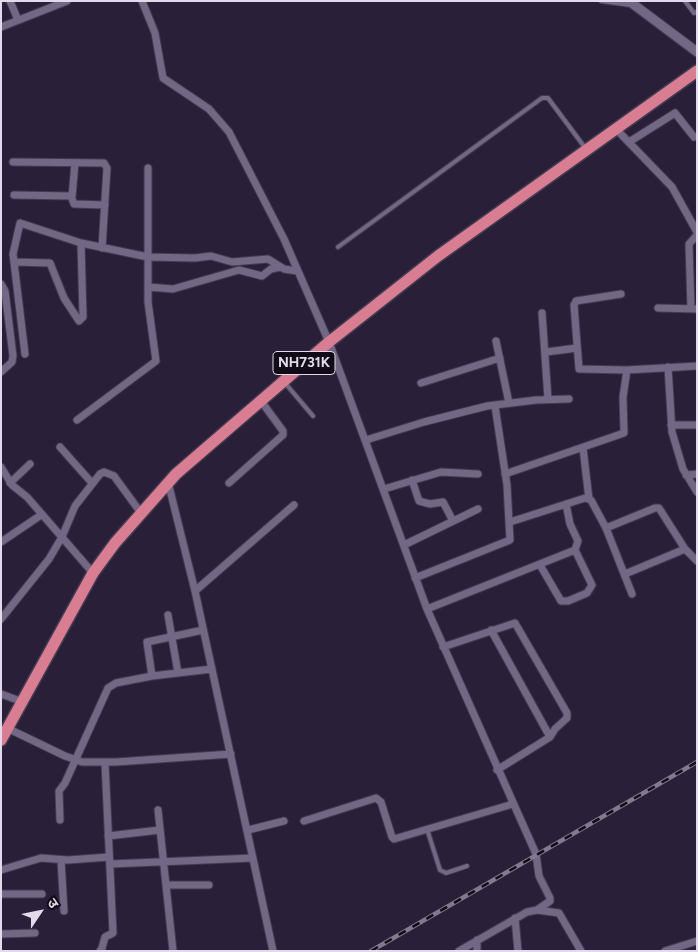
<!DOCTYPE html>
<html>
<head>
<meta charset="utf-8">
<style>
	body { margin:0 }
	#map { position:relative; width:698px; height:952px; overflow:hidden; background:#291f38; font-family:Figtree,"Noto Sans Devanagari",sans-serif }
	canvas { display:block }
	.frame { position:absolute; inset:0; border:2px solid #e1dbec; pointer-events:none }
	.north { position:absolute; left:15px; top:887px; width:50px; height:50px; -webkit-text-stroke:4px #100b16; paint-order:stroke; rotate:56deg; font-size:14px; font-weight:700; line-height:20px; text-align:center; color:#e1dbec }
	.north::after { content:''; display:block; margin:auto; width:18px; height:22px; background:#e1dbec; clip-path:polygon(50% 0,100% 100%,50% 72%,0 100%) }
</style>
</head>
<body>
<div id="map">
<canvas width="698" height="952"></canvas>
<div class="frame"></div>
<div class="north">उ</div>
</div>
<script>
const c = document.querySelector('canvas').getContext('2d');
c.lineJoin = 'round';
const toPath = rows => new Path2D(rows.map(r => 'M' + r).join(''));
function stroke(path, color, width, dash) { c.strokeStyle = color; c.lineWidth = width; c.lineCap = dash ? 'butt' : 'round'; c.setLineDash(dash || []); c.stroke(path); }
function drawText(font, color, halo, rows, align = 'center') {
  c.font = font + ' Figtree,sans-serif'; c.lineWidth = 4.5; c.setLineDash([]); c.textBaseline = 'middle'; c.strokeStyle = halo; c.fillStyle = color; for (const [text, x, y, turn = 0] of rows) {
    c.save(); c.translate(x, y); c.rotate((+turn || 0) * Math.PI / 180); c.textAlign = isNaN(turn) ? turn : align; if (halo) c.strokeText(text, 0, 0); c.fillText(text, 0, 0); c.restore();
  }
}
const service = toPath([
	[601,1,631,5],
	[685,1,694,13,697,12],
	[338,247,542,98,548,98,586,149],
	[285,383,313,416],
	[427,829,440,870,446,873,467,866]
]);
const minor = toPath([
	[10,1,18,20],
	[142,1,155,33,163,78,209,109,229,132,284,239,329,342,427,609,536,854,539,876,550,898,550,901,537,910],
	[1,27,67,1],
	[616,129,672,187,697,232],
	[629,142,675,113,694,137],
	[13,162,104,163,107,168,102,248],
	[14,195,71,196,74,204,105,205],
	[72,197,75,163],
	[14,262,50,263,64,298,79,321,83,317,81,243],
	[1,284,5,291,13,356,12,362,1,372],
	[148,287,173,289,239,270,262,276,271,269,281,267],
	[621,294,576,301,574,305,579,369,627,370,697,366],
	[658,308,697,309],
	[691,309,689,244,697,235],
	[542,313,548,399],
	[496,341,509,403],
	[546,352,577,348],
	[25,354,13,254,20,223,81,243,148,257,195,258,211,256,232,262,268,259,284,269,297,271],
	[668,367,672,432,683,469,697,492],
	[421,383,500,358],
	[77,420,156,361,148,302,148,168],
	[671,425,697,425],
	[366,440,424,422,487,406,536,400,569,399],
	[60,447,92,483],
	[583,448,589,499],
	[1,467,12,485,27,497,93,573],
	[505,474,624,433,623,397,627,370],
	[686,475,697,474],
	[412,480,419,501,430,504,443,502,453,521],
	[168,482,195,591,273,951],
	[10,483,30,464],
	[229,483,283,435,283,431,261,401],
	[384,489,441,472,478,474],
	[510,522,585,498,591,500,606,528,632,594],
	[606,528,655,508,659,508,685,549,697,561],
	[1,542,41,515],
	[404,545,478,509],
	[540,565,561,601,568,601,587,593,592,585,575,550],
	[625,574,685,549],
	[415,578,510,540,507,485,495,406],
	[195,591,294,505],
	[427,609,575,550,578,541,570,524,566,504],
	[168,615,178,673],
	[1,619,49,559,62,537,75,506,100,474,104,472,114,476,141,513],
	[491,630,550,737],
	[443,647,515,623,567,713,567,718,555,729,550,737,497,770],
	[152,676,147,642,203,630],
	[1,694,23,702],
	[9,729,65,756,82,762,116,762,231,754],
	[158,810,173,951],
	[60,820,59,791,65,783,108,688,116,683,152,676,212,669],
	[304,821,376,798,381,802,392,837,394,839,513,804],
	[248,830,284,821],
	[108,836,160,830],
	[61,860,64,911],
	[110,864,253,858],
	[1,870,41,858,68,860,109,857],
	[166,885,209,885],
	[1,894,42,894],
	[515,918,518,951],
	[1,934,35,933],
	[477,940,477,951],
	[100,951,102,948,105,937,113,933,105,763],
	[459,951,527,912,537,910,559,913,581,951],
	[665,951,697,941]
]);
const tertiary = toPath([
	[629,1,697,52]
]);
const trunk = toPath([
	[1,740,93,573,115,543,176,474,329,342,438,256,697,71]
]);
stroke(service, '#443b50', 6);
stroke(minor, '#443b50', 9);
stroke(tertiary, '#443b50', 11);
stroke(trunk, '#443b50', 14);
stroke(service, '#726784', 4);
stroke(minor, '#726784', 7);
stroke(tertiary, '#726784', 9);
stroke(trunk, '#d97e92', 11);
const rail = toPath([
	[371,951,697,762]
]);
stroke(rail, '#81798e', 4.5);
stroke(rail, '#100b16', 2.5, [8]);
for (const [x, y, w] of [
	[304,363,62]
]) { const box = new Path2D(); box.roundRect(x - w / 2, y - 11.5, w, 23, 4); c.fillStyle = '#100b16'; c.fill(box); stroke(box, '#e1dbec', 1); }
drawText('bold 14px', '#e1dbec', null, [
	["NH731K",304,363]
]);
</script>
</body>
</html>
